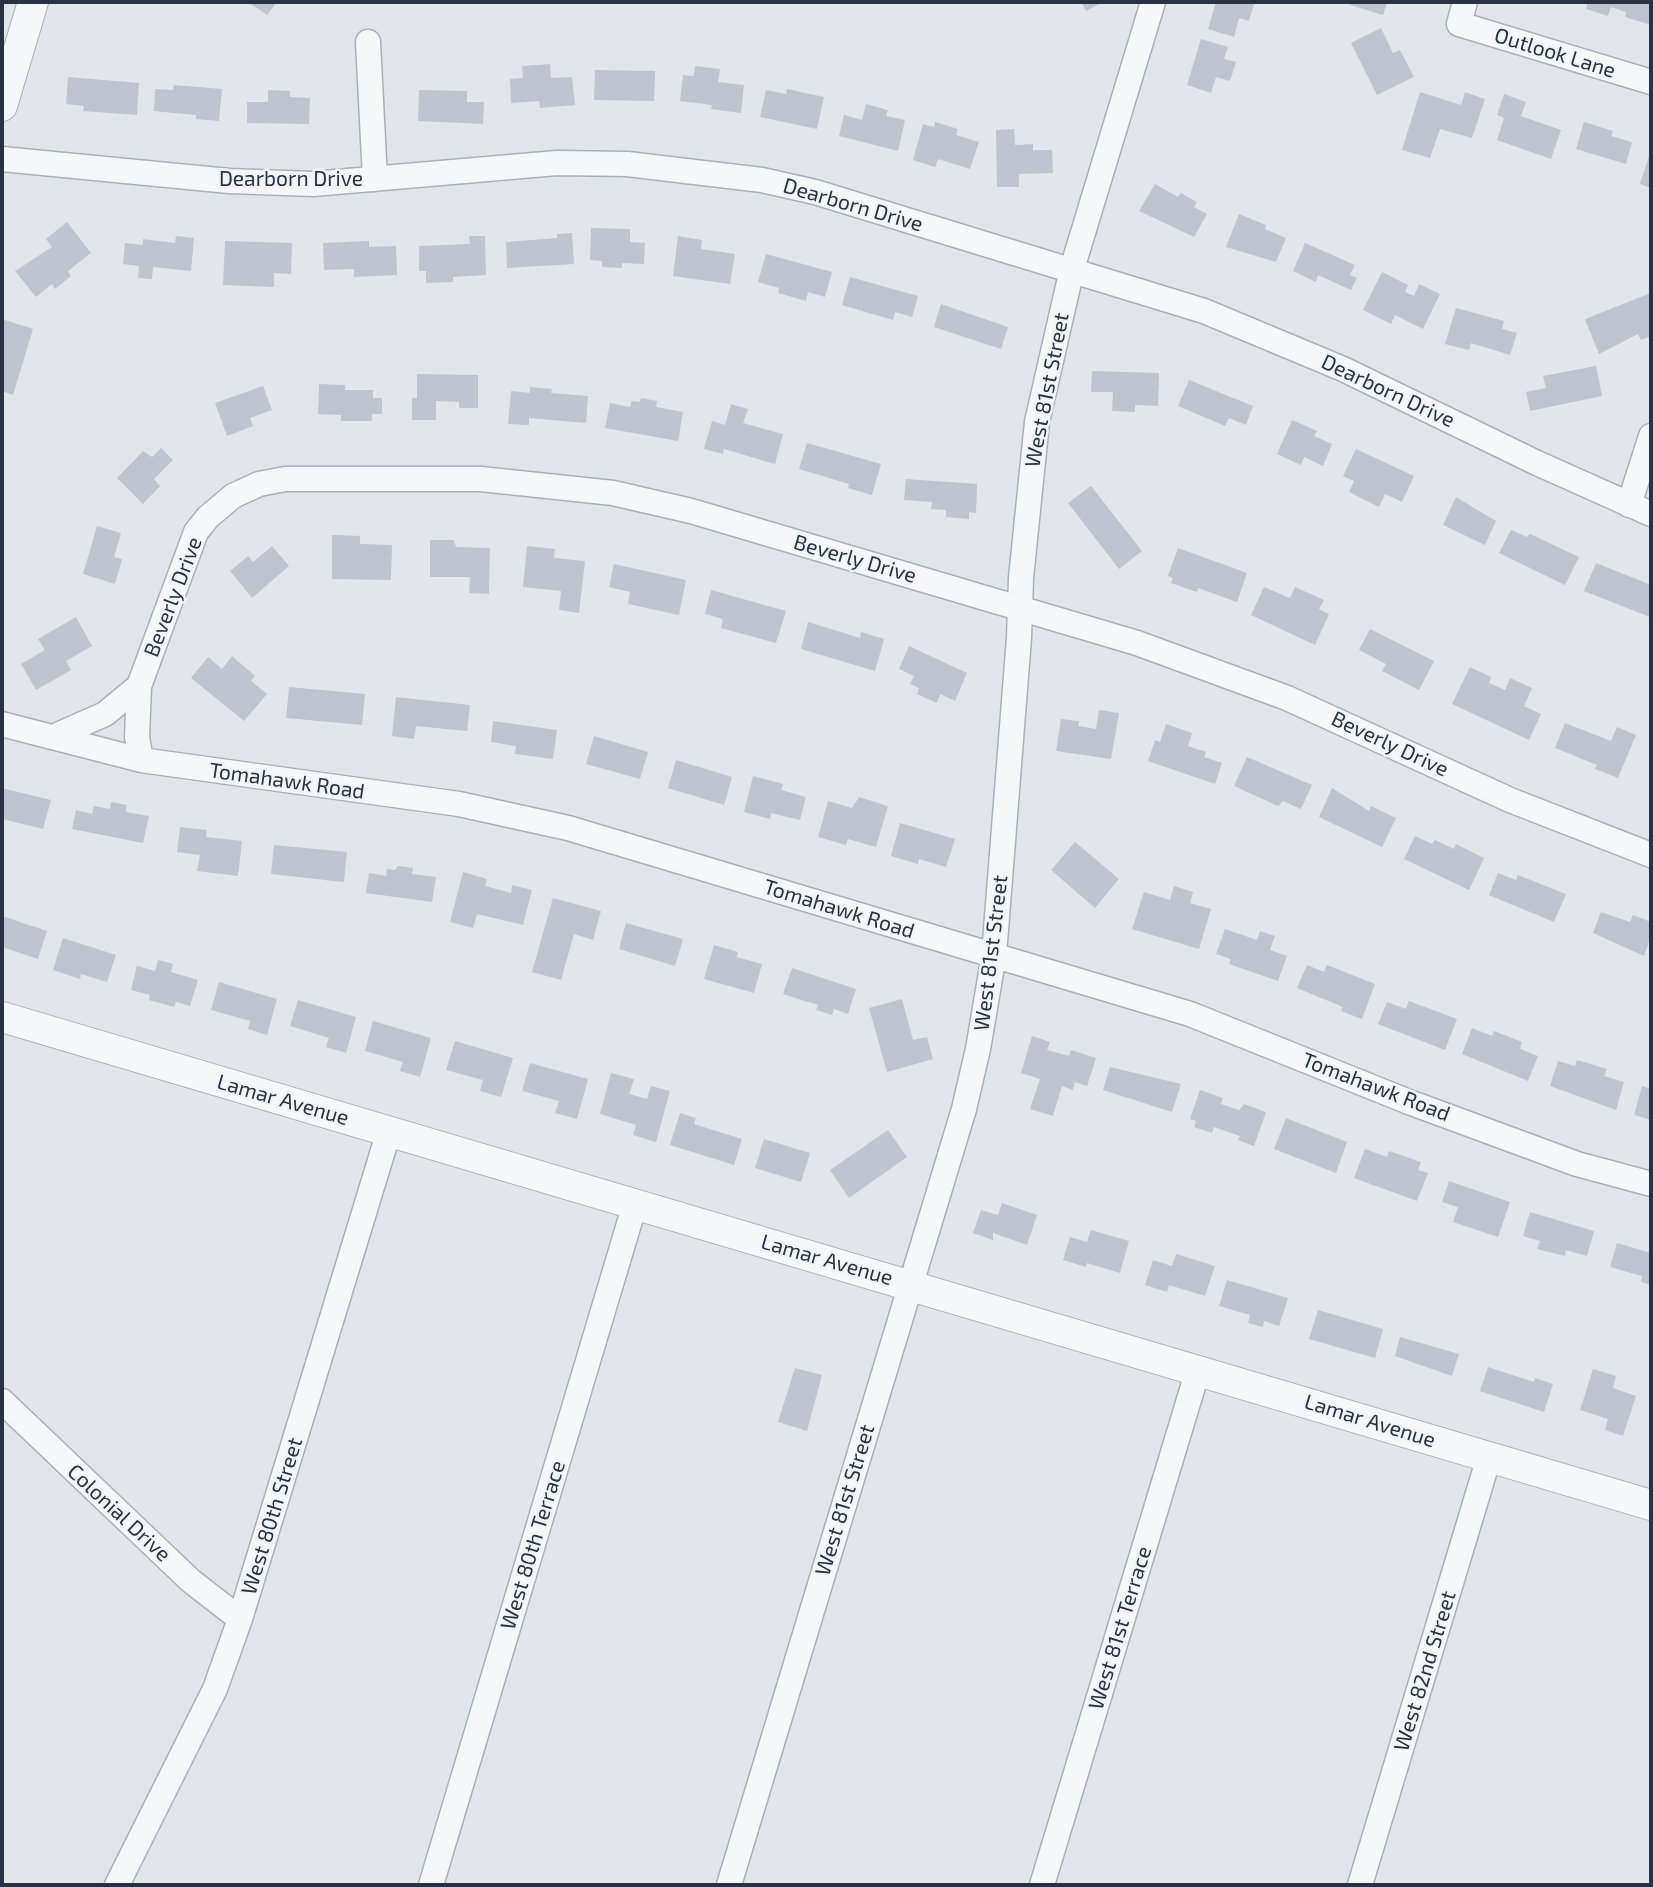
<!DOCTYPE html>
<html>
<head>
<meta charset="utf-8">
<style>
	body { margin:0 }
	#map { position:relative; width:1653px; height:1887px; overflow:hidden; background:#e2e6eb; font-family:"Exo 2",sans-serif }
	canvas { display:block }
	.frame { position:absolute; inset:0; border:4px solid #293244; pointer-events:none }
</style>
</head>
<body>
<div id="map">
<canvas width="1653" height="1887"></canvas>
<div class="frame"></div>
</div>
<script>
const c = document.querySelector('canvas').getContext('2d');
c.lineJoin = 'round';
function fill(path, color) { c.fillStyle = color; c.fill(path, 'evenodd'); }
const toPath = rows => new Path2D(rows.map(r => 'M' + r).join(''));
function stroke(path, color, width, dash) { c.strokeStyle = color; c.lineWidth = width; c.lineCap = dash ? 'butt' : 'round'; c.setLineDash(dash || []); c.stroke(path); }
function drawText(font, color, halo, rows, align = 'center') {
  c.font = font + ' "Exo 2",sans-serif'; c.lineWidth = 5; c.setLineDash([]); c.textBaseline = 'middle'; c.strokeStyle = halo; c.fillStyle = color; for (const [text, x, y, turn = 0] of rows) {
    c.save(); c.translate(x, y); c.rotate((+turn || 0) * Math.PI / 180); c.textAlign = isNaN(turn) ? turn : align; if (halo) c.strokeText(text, 0, 0); c.fillText(text, 0, 0); c.restore();
  }
}
fill(toPath([
	[248,2,277,2,267,15],
	[1081,2,1103,2,1086,11],
	[1216,2,1254,4,1249,21,1239,18,1234,37,1208,29],
	[1351,2,1387,2,1383,15,1350,5],
	[1588,2,1651,2,1651,25,1625,17,1626,12,1611,7,1608,16,1586,9],
	[1381,28,1393,53,1400,50,1414,77,1377,95,1351,43],
	[1201,39,1228,47,1224,59,1236,62,1230,81,1216,77,1211,93,1187,85],
	[550,64,551,78,572,77,575,105,540,108,539,101,511,103,510,79,523,78,522,66],
	[695,66,720,69,718,82,744,85,741,113,711,109,712,105,680,101,683,75,694,76],
	[595,70,655,71,654,101,594,100],
	[68,77,139,83,137,115,83,111,84,106,66,104],
	[174,85,222,89,219,121,196,119,196,115,154,111,155,89,173,90],
	[787,89,824,97,817,129,760,117,766,90,786,94],
	[268,90,290,91,290,97,310,98,309,124,247,123,247,102,268,102],
	[419,90,467,91,467,102,484,102,483,124,418,121],
	[1420,92,1461,105,1465,92,1485,99,1472,138,1440,129,1430,158,1402,150],
	[1504,94,1526,102,1521,116,1561,130,1551,159,1497,140,1504,118,1497,115],
	[866,104,888,110,886,116,905,120,898,151,839,136,844,115,862,120],
	[935,122,958,129,956,135,979,142,970,169,938,159,935,167,913,160,923,124,934,127],
	[1584,122,1613,131,1611,136,1632,142,1626,164,1576,149],
	[1014,129,1015,145,1033,144,1033,150,1052,150,1053,173,1019,174,1019,187,997,187,996,130],
	[1651,150,1651,188,1640,184],
	[1155,184,1178,197,1181,193,1197,202,1194,207,1207,214,1194,237,1139,211],
	[1239,214,1266,225,1265,229,1286,238,1276,262,1226,247],
	[67,222,91,253,68,271,71,276,55,289,52,284,36,297,15,271,52,247,46,239],
	[591,228,630,229,630,242,645,243,644,264,622,263,622,268,602,267,602,261,590,260],
	[572,233,574,264,507,268,506,242,557,238,557,234],
	[176,236,194,238,191,271,153,267,152,279,138,278,139,266,123,264,125,243,143,245,143,239,175,243],
	[469,236,485,236,486,275,453,277,453,282,426,283,426,271,419,271,419,246,470,244],
	[678,236,702,240,701,249,735,254,730,284,673,276],
	[225,241,292,243,291,274,274,273,274,287,223,285],
	[369,241,369,247,396,246,397,275,354,277,354,269,324,270,323,243],
	[1305,243,1355,265,1350,275,1357,278,1351,290,1318,275,1316,282,1293,271],
	[766,254,832,272,825,297,808,292,806,301,778,293,779,288,758,282],
	[1382,272,1408,285,1405,292,1414,296,1419,284,1440,294,1423,329,1395,315,1391,324,1363,310],
	[850,277,918,296,912,317,895,312,893,320,842,305],
	[1651,293,1651,336,1641,340,1638,334,1599,354,1585,319],
	[941,304,1008,327,1001,349,934,327],
	[1456,308,1504,321,1502,329,1517,333,1510,355,1471,343,1469,350,1445,344],
	[2,319,33,329,13,395,2,391],
	[1596,366,1602,396,1530,411,1526,392,1546,388,1543,376],
	[1092,371,1159,373,1158,406,1135,405,1135,412,1112,411,1113,392,1091,392],
	[417,374,478,375,478,408,459,408,459,402,436,401,436,420,412,420,412,398,417,398],
	[1189,380,1253,406,1246,425,1229,418,1225,426,1178,406],
	[319,384,345,385,345,390,373,390,373,398,382,398,382,414,372,414,372,421,341,421,341,415,318,414],
	[263,386,272,410,250,418,253,426,227,436,215,403],
	[530,387,552,389,551,393,588,396,586,423,529,418,529,425,508,424,511,391,530,393],
	[641,398,657,401,656,407,683,412,678,441,605,428,610,403,630,407,632,401,640,402],
	[731,404,748,409,743,423,783,434,775,464,724,449,723,454,704,449,712,421,725,425],
	[1292,420,1317,431,1314,436,1332,444,1323,466,1304,457,1301,465,1277,454],
	[807,443,881,464,872,495,848,488,849,484,799,469],
	[161,448,173,460,154,479,160,486,143,504,117,478,143,451,152,457],
	[1356,449,1414,476,1402,502,1385,494,1379,507,1349,492,1354,481,1343,476],
	[906,479,977,484,976,513,969,512,969,519,946,517,946,510,931,509,932,502,904,500],
	[1091,486,1142,551,1119,569,1068,503],
	[1456,497,1496,521,1485,545,1443,525],
	[97,526,121,533,114,557,122,559,115,584,83,574],
	[1511,530,1527,537,1530,534,1579,557,1565,585,1499,553],
	[332,535,360,536,360,544,392,545,391,580,332,579],
	[430,540,454,540,456,547,490,548,489,594,469,593,470,577,430,577],
	[272,546,289,566,252,598,230,571,248,556,253,562],
	[527,546,555,549,554,558,585,561,579,613,559,610,561,591,523,587],
	[1178,548,1247,573,1237,602,1198,588,1197,592,1171,583,1173,578,1168,576],
	[1596,563,1651,585,1650,617,1584,591],
	[614,564,686,580,679,615,628,604,630,592,609,587],
	[1264,587,1290,598,1295,587,1324,600,1319,609,1329,614,1315,645,1251,615],
	[711,590,786,611,776,643,721,628,723,619,705,614],
	[76,617,92,646,66,661,71,670,36,690,21,664,45,650,38,639],
	[808,622,860,638,861,632,884,639,875,671,801,649],
	[1370,629,1434,661,1419,690,1382,671,1386,664,1359,650],
	[909,646,967,673,955,701,940,694,937,703,917,694,919,688,910,684,914,676,899,669],
	[232,656,255,676,251,681,267,694,244,721,191,678,208,657,222,669],
	[1470,667,1491,677,1489,683,1505,690,1510,678,1532,688,1524,706,1541,714,1529,740,1452,704],
	[289,687,365,694,362,725,286,718],
	[396,697,470,705,467,731,416,726,414,739,392,736],
	[1099,710,1119,713,1111,759,1056,751,1061,719,1079,721,1078,726,1096,729],
	[493,721,557,730,553,759,515,754,516,746,491,742],
	[1565,723,1611,741,1617,727,1636,735,1618,778,1595,769,1597,765,1555,748],
	[1166,724,1192,733,1188,746,1206,752,1204,757,1222,763,1215,784,1148,761,1155,740,1160,742],
	[594,736,648,752,640,779,586,764],
	[1247,757,1312,785,1301,809,1283,801,1278,806,1234,786],
	[676,760,732,777,724,805,668,788],
	[753,776,783,784,781,790,806,797,800,820,771,813,770,819,744,812],
	[2,788,51,800,43,829,2,819],
	[1332,788,1369,811,1371,806,1396,818,1382,847,1319,817],
	[859,797,888,806,876,847,848,839,846,845,818,837,828,801,852,808],
	[111,802,127,805,126,812,149,816,143,843,72,829,76,810,92,814,94,806,110,809],
	[900,823,955,839,946,867,919,859,918,864,891,856],
	[180,827,207,830,206,837,242,841,238,876,197,871,200,855,177,852],
	[1415,836,1432,844,1435,840,1454,849,1456,844,1484,858,1469,890,1404,859],
	[1075,842,1119,879,1095,908,1051,870],
	[274,845,347,852,344,882,271,874],
	[398,866,413,868,412,874,436,877,432,902,366,893,369,873,386,876,387,869,395,870],
	[463,872,487,879,485,886,511,893,512,885,532,890,523,925,477,914,473,928,450,922],
	[1498,873,1516,880,1518,875,1566,894,1554,922,1489,895],
	[1174,886,1193,892,1190,903,1211,909,1199,949,1132,929,1144,892,1170,900],
	[553,898,601,911,593,940,574,934,561,980,532,972],
	[1601,912,1630,922,1633,915,1651,922,1651,936,1644,956,1593,933],
	[2,916,47,931,38,959,2,947],
	[626,923,683,939,675,966,619,949],
	[1225,929,1257,940,1260,931,1275,936,1270,950,1287,956,1278,981,1229,964,1231,959,1216,954],
	[63,938,116,955,107,982,81,974,80,979,53,970],
	[714,945,738,952,737,957,762,964,754,993,704,979],
	[158,960,173,964,171,972,198,980,190,1006,176,1002,174,1007,149,1000,150,995,131,990,137,966,155,971],
	[1307,965,1324,972,1327,965,1375,984,1362,1019,1341,1011,1343,1007,1297,988],
	[792,968,856,989,848,1014,834,1009,832,1015,816,1010,818,1005,783,994],
	[219,982,277,999,267,1035,248,1029,250,1021,211,1010],
	[902,999,913,1040,927,1037,933,1059,887,1072,869,1008],
	[298,1000,356,1017,346,1053,326,1047,329,1038,290,1026],
	[1409,1001,1457,1019,1445,1050,1378,1024,1387,1002,1406,1009],
	[373,1021,431,1038,420,1077,400,1071,403,1062,365,1051],
	[1472,1028,1492,1036,1494,1031,1522,1042,1520,1049,1538,1056,1528,1081,1462,1054],
	[1032,1036,1050,1042,1047,1050,1069,1056,1071,1050,1096,1058,1087,1086,1075,1082,1073,1090,1062,1086,1053,1116,1030,1109,1040,1079,1021,1073],
	[455,1041,513,1058,501,1097,480,1091,483,1080,446,1070],
	[1577,1060,1607,1069,1604,1076,1624,1082,1616,1110,1550,1086,1558,1061,1575,1066],
	[530,1063,588,1079,577,1119,555,1113,559,1101,522,1091],
	[1110,1067,1181,1084,1172,1112,1103,1090],
	[611,1073,634,1079,629,1094,647,1099,651,1086,670,1091,656,1142,633,1135,636,1125,600,1114],
	[1642,1086,1651,1089,1651,1120,1634,1115],
	[1200,1090,1223,1098,1221,1104,1239,1110,1244,1104,1266,1112,1254,1146,1238,1140,1240,1136,1214,1127,1212,1133,1194,1127,1196,1121,1190,1119],
	[680,1113,696,1118,694,1124,742,1139,734,1165,670,1145],
	[1286,1118,1347,1142,1336,1173,1274,1149],
	[888,1130,907,1157,849,1198,830,1170],
	[764,1139,810,1153,801,1182,755,1168],
	[1365,1149,1387,1157,1389,1151,1421,1162,1418,1170,1428,1173,1417,1201,1354,1178],
	[1449,1181,1510,1202,1498,1237,1453,1222,1458,1207,1442,1202],
	[1002,1203,1037,1215,1027,1245,993,1233,993,1240,973,1233,981,1210,998,1215],
	[1530,1212,1594,1231,1587,1256,1566,1250,1565,1256,1537,1249,1540,1241,1523,1236],
	[1091,1230,1129,1241,1120,1273,1087,1263,1086,1267,1063,1260,1070,1237,1087,1242],
	[1617,1243,1651,1253,1651,1285,1641,1282,1642,1276,1610,1267],
	[1176,1254,1215,1266,1205,1296,1169,1285,1167,1292,1145,1285,1153,1260,1172,1266],
	[1227,1280,1288,1298,1279,1326,1264,1321,1263,1327,1248,1323,1250,1315,1219,1306],
	[1318,1310,1383,1329,1375,1358,1309,1339],
	[1400,1337,1459,1354,1452,1376,1395,1356],
	[1488,1367,1534,1382,1535,1378,1553,1384,1544,1412,1480,1391],
	[795,1368,822,1375,807,1431,778,1422],
	[1593,1369,1616,1376,1613,1388,1636,1396,1623,1436,1605,1430,1608,1419,1580,1410]
]), '#bfc4ce');
const minor = toPath([
	[1465,2,1459,24,1651,82],
	[368,42,375,179],
	[2,159,229,181,313,184,557,163,627,164,762,180,815,192,1204,311,1343,369,1537,463,1651,514],
	[1629,505,1651,436],
	[2,724,141,760,459,804,568,828,1190,1014,1409,1102,1577,1164,1651,1184],
	[53,737,105,714,139,686],
	[141,760,137,737,139,686,196,532,208,517,233,496,259,484,285,479,481,479,613,493,691,511,1137,643,1287,698,1510,800,1651,855],
	[2,1401,191,1581,240,1619],
	[117,1885,215,1689,240,1619,389,1131],
	[431,1885,635,1204],
	[729,1885,964,1109,978,1049,994,955,1019,638,1021,578,1037,422,1072,269,1153,2],
	[1042,1885,1198,1370],
	[1360,1885,1489,1457]
]);
const tertiary = toPath([
	[2,106,33,2],
	[2,1017,1651,1505]
]);
stroke(minor, '#aab0b9', 27);
stroke(tertiary, '#aab0b9', 32);
stroke(minor, '#f5f7f9', 24);
stroke(tertiary, '#f5f7f9', 30);
drawText('21px', '#293244', '#f2f5f8', [
	["Outlook Lane",1555,53,17],
	["Dearborn Drive",291,179],
	["Dearborn Drive",853,205,16],
	["West 81st Street",1047,390,-79],
	["Dearborn Drive",1388,391,25],
	["Beverly Drive",855,559,16],
	["Beverly Drive",173,597,-69],
	["Beverly Drive",1390,744,25],
	["Tomahawk Road",287,781,8],
	["Tomahawk Road",839,909,17],
	["West 81st Street",991,953,-83],
	["Tomahawk Road",1376,1087,21],
	["Lamar Avenue",283,1100,16],
	["Lamar Avenue",827,1260,16],
	["Lamar Avenue",1370,1421,17],
	["West 81st Street",845,1500,-73],
	["Colonial Drive",119,1513,43],
	["West 80th Street",272,1516,-73],
	["West 80th Terrace",533,1545,-73],
	["West 81st Terrace",1120,1628,-73],
	["West 82nd Street",1425,1671,-73]
]);
</script>
</body>
</html>
